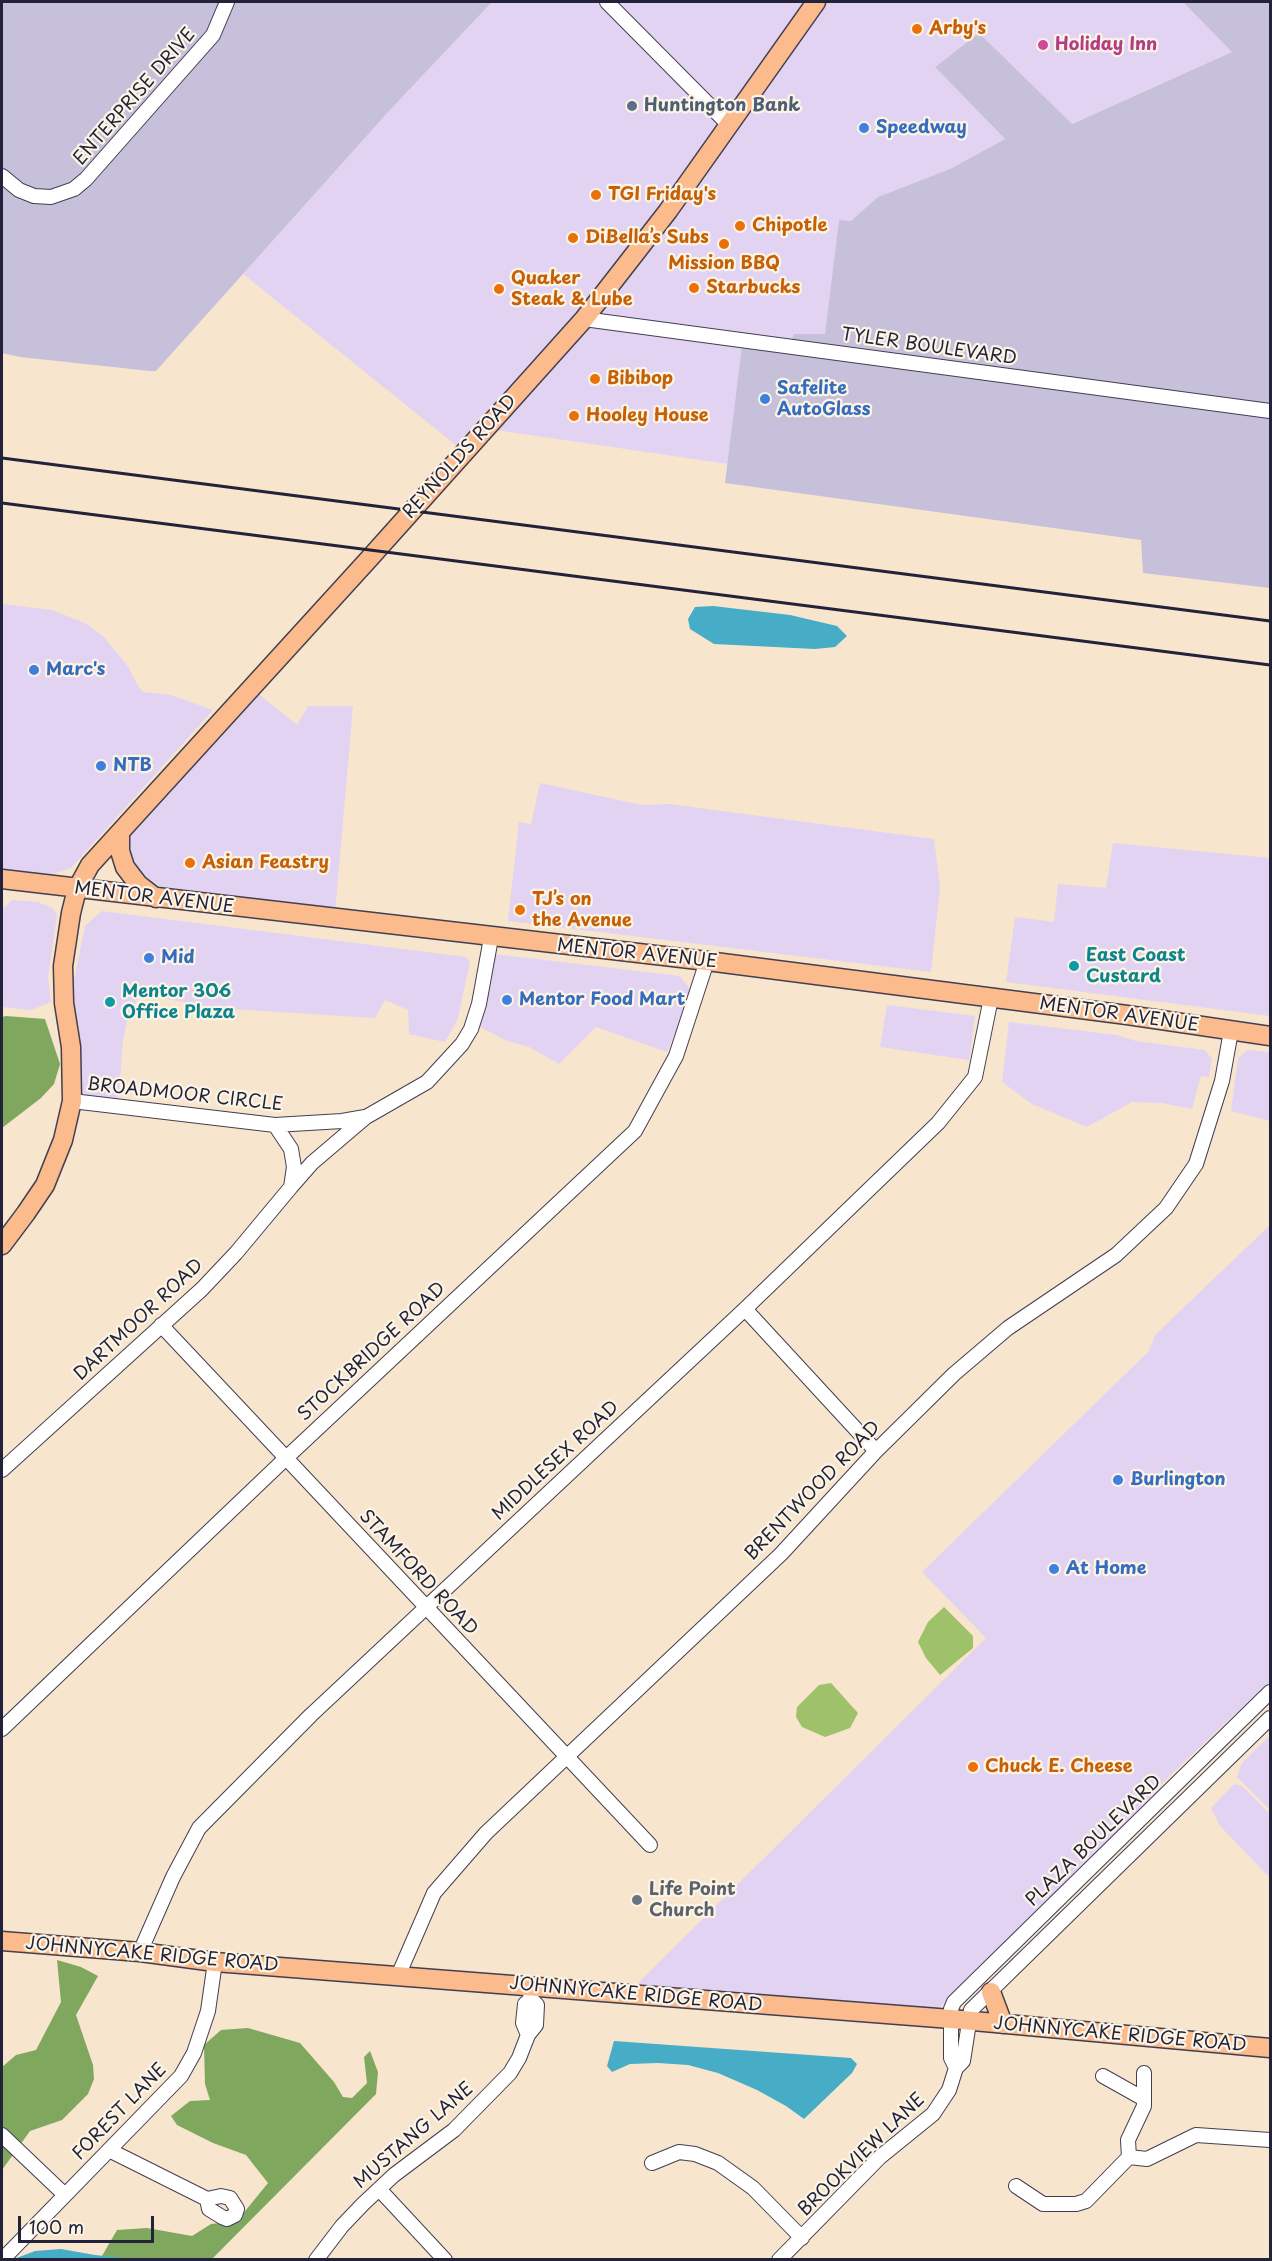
<!DOCTYPE html>
<html>
<head>
<meta charset="utf-8">
<style>
	body { margin:0 }
	#map { position:relative; width:1272px; height:2261px; overflow:hidden; background:#f7e5cd; font-family:"Playpen Sans",sans-serif }
	canvas { display:block }
	.frame { position:absolute; inset:0; border:3px solid #22223b; pointer-events:none }
	.scale { position:absolute; left:18px; top:2216px; width:136px; height:27px; box-sizing:border-box; border:3px solid #22223b; border-top:0; padding-left:8px; font-size:18px; line-height:21px; white-space:nowrap; color:#22223b; -webkit-text-stroke:4px #fcf5e5; paint-order:stroke }
</style>
</head>
<body>
<div id="map">
<canvas width="1272" height="2261"></canvas>
<div class="frame"></div>
<div class="scale">100 m</div>
</div>
<script>
const c = document.querySelector('canvas').getContext('2d');
c.lineJoin = 'round';
function fill(path, color) { c.fillStyle = color; c.fill(path, 'evenodd'); }
const toPath = rows => new Path2D(rows.map(r => 'M' + r).join(''));
function stroke(path, color, width, dash) { c.strokeStyle = color; c.lineWidth = width; c.lineCap = dash ? 'butt' : 'round'; c.setLineDash(dash || []); c.stroke(path); }
function drawText(font, color, halo, rows, align = 'center') {
  c.font = font + ' "Playpen Sans",sans-serif'; c.lineWidth = 4.5; c.setLineDash([]); c.textBaseline = 'middle'; c.strokeStyle = halo; c.fillStyle = color; for (const [text, x, y, turn = 0] of rows) {
    c.save(); c.translate(x, y); c.rotate((+turn || 0) * Math.PI / 180); c.textAlign = isNaN(turn) ? turn : align; if (halo) c.strokeText(text, 0, 0); c.fillText(text, 0, 0); c.restore();
  }
}
fill(toPath([
	[492,2,601,2,723,125,641,239,462,450,243,274,389,111],
	[616,2,813,2,728,120],
	[820,2,1183,2,1232,52,1071,124,979,33,935,67,1005,139,950,169,878,197,851,221,839,221,825,335,795,334,787,352,742,347,728,464,489,429],
	[2,604,52,610,87,624,104,637,127,665,138,686,143,692,171,695,213,710,71,868,49,875,2,870],
	[255,691,297,725,308,706,353,706,335,913,160,895,137,874,125,850,126,833],
	[540,783,642,805,669,804,934,839,940,887,931,972,508,921,519,822,531,824],
	[1113,843,1270,858,1270,1016,1006,982,1015,917,1054,922,1058,884,1106,888],
	[12,900,38,902,52,908,57,915,48,977,51,1002,31,1010,2,1007,2,910],
	[102,911,466,957,470,962,458,1018,445,1042,409,1034,408,1010,385,1000,375,1018,215,1008,140,994,127,1021,123,1041,118,1103,76,1098,67,976,75,976,85,926],
	[494,954,680,976,690,989,685,1009,667,1052,596,1027,559,1064,529,1047,505,1040,480,1027],
	[887,1005,975,1016,969,1060,880,1047],
	[1009,1022,1117,1035,1136,1041,1205,1050,1212,1059,1209,1077,1201,1076,1192,1109,1162,1103,1132,1102,1087,1127,1032,1104,1002,1082],
	[1248,1050,1270,1052,1270,1121,1231,1111,1238,1058],
	[1270,1225,1270,1685,1233,1716,1160,1785,1161,1788,1157,1796,937,2010,635,1988,641,1980,986,1638,922,1572,1149,1351,1156,1334],
	[1270,1735,1270,1810,1237,1777,1242,1763],
	[1234,1784,1242,1786,1270,1814,1270,1878,1220,1826,1211,1808]
]), '#e3d3f2');
fill(toPath([
	[2,2,492,2,389,111,156,371,150,371,20,357,2,353],
	[1183,2,1270,2,1270,588,1143,573,1141,540,725,483,742,346,787,352,794,334,825,334,839,220,851,221,878,197,950,169,1005,139,935,67,979,33,1072,124,1232,52]
]), '#c6c0da');
fill(toPath([
	[944,1607,973,1636,973,1648,940,1675,926,1658,918,1642,928,1622],
	[831,1683,858,1713,850,1728,825,1737,802,1727,796,1717,797,1707,819,1685]
]), '#9fc16a');
fill(toPath([
	[6,1016,45,1019,60,1064,54,1084,41,1098,2,1128,2,1017],
	[57,1960,81,1967,98,1976,76,2015,93,2065,94,2079,88,2094,62,2120,30,2131,2,2170,2,2067,16,2055,36,2050,61,2002],
	[248,2028,300,2043,334,2082,343,2097,352,2098,367,2083,364,2057,370,2051,378,2072,376,2094,212,2259,131,2260,102,2256,117,2230,147,2228,192,2236,211,2224,237,2221,268,2183,246,2155,213,2143,177,2125,171,2116,190,2101,210,2100,205,2084,204,2045,221,2030]
]), '#7fa75e');
fill(toPath([
	[713,606,790,615,837,626,847,636,835,647,815,649,714,644,690,629,688,619,695,607],
	[614,2041,851,2058,857,2064,852,2073,804,2119,786,2106,757,2090,718,2073,688,2065,658,2063,630,2064,612,2072,607,2066],
	[61,2249,95,2255,131,2259,14,2259,35,2251]
]), '#47acc6');
const minor = toPath([
	[607,2,728,124],
	[2,176,19,190,34,196,51,197,74,189,86,179,213,35,227,2],
	[584,319,1270,411],
	[72,1101,275,1125,342,1121,365,1117],
	[291,1187,312,1163,366,1117,427,1082,462,1044,471,1029,479,1004,491,938],
	[745,1309,876,1451],
	[161,1325,650,1845],
	[2,1470,202,1289,236,1253,291,1187,294,1167,291,1149,275,1125],
	[2,1729,285,1459,635,1131,676,1056,707,961],
	[140,1952,173,1877,199,1828,311,1715,745,1309,938,1123,975,1077,991,998],
	[398,1976,434,1893,486,1833,781,1554,876,1451,954,1374,1008,1328,1116,1255,1166,1208,1196,1164,1222,1081,1231,1031],
	[528,2035,523,2023,525,2004,531,1999],
	[956,2068,951,2058,951,2009,954,2002,1270,1692],
	[1103,2076,1144,2099],
	[2,2135,65,2195],
	[109,2150,207,2199,221,2196,230,2198,237,2209,235,2215,227,2219,222,2217,209,2209,207,2199],
	[1129,2157,1128,2140,1144,2106,1144,2073],
	[652,2163,679,2152,695,2154,718,2163,753,2188,802,2238],
	[1016,2186,1043,2204,1076,2204,1086,2201,1129,2157,1147,2159,1196,2135,1270,2140],
	[379,2189,445,2260],
	[2,2260,181,2076,194,2053,208,2011,215,1962],
	[316,2260,342,2226,363,2204,394,2175,454,2130,510,2073,519,2058,528,2035,536,2025,537,2005,531,1999,529,1986],
	[779,2260,880,2157,933,2114,949,2090,956,2068,963,2061,971,2010,1270,1718]
]);
const major = toPath([
	[120,833,120,851,125,867,138,884,156,898],
	[2,879,707,961,1127,1015,1270,1036],
	[2,1245,26,1213,45,1185,63,1140,72,1101,71,1047,64,1003,63,966,71,913,77,889,90,865,368,560,584,319,668,211,816,2],
	[2,1941,140,1952,215,1962,951,2019,1270,2048],
	[991,1992,1003,2024]
]);
stroke(minor, '#423f51', 16);
stroke(major, '#423f51', 21);
stroke(minor, '#fff', 14);
stroke(major, '#fbbb8c', 18);
stroke(toPath([
	[2,458,1270,621],
	[2,503,1270,665]
]), '#22223b', 3);
for (const [x, y, r, color] of [
	[917,29,6,"#e8710a"],
	[1043,45,6,"#d1479c"],
	[632,106,6,"#5c6f8a"],
	[864,128,6,"#3f7fe0"],
	[596,195,6,"#e8710a"],
	[740,226,6,"#e8710a"],
	[573,238,6,"#e8710a"],
	[724,244,6,"#e8710a"],
	[694,288,6,"#e8710a"],
	[499,289,6,"#e8710a"],
	[595,379,6,"#e8710a"],
	[765,399,6,"#3f7fe0"],
	[574,416,6,"#e8710a"],
	[34,670,6,"#3f7fe0"],
	[101,766,6,"#3f7fe0"],
	[190,863,6,"#e8710a"],
	[520,910,6,"#e8710a"],
	[149,958,6,"#3f7fe0"],
	[1074,966,6,"#0f9aa8"],
	[507,1000,6,"#3f7fe0"],
	[110,1002,6,"#0f9aa8"],
	[1118,1480,6,"#3f7fe0"],
	[1054,1569,6,"#3f7fe0"],
	[973,1767,6,"#e8710a"],
	[637,1900,6,"#6b7280"]
]) { const dot = new Path2D(); dot.arc(x, y, r, 0, 2 * Math.PI); c.fillStyle = color; c.fill(dot); stroke(dot, '#fcf5e5', 2); }
drawText('bold 18px', '#c56008', '#fcf5e5', [
	["Arby's",929,29],
	["TGI Friday's",608,195],
	["Chipotle",752,226],
	["DiBella’s Subs",585,238],
	["Mission BBQ",724,264,"center"],
	["Quaker",511,279],
	["Steak & Lube",511,300],
	["Starbucks",706,288],
	["Bibibop",607,379],
	["Hooley House",586,416],
	["Asian Feastry",202,863],
	["TJ’s on",532,900],
	["the Avenue",532,921],
	["Chuck E. Cheese",985,1767]
], 'left');
drawText('bold 18px', '#b23c85', '#fcf5e5', [
	["Holiday Inn",1055,45]
], 'left');
drawText('18px', '#22223b', '#fcf5e5', [
	["ENTERPRISE DRIVE",135,97,-49],
	["TYLER BOULEVARD",929,347,8],
	["REYNOLDS ROAD",460,457,-48],
	["MENTOR AVENUE",154,898,7],
	["MENTOR AVENUE",637,954,6],
	["MENTOR AVENUE",1119,1015,8],
	["BROADMOOR CIRCLE",185,1095,6],
	["DARTMOOR ROAD",139,1320,-43],
	["STOCKBRIDGE ROAD",372,1352,-43],
	["MIDDLESEX ROAD",556,1461,-43],
	["BRENTWOOD ROAD",813,1491,-46],
	["STAMFORD ROAD",418,1573,47],
	["PLAZA BOULEVARD",1094,1841,-44],
	["JOHNNYCAKE RIDGE ROAD",152,1955,5],
	["JOHNNYCAKE RIDGE ROAD",636,1995,5],
	["JOHNNYCAKE RIDGE ROAD",1120,2035,5],
	["FOREST LANE",120,2112,-46],
	["MUSTANG LANE",414,2136,-41],
	["BROOKVIEW LANE",862,2155,-44]
]);
drawText('bold 18px', '#4e5e75', '#fcf5e5', [
	["Huntington Bank",644,106]
], 'left');
drawText('bold 18px', '#366cbe', '#fcf5e5', [
	["Speedway",876,128],
	["Safelite",777,389],
	["AutoGlass",777,410],
	["Marc's",46,670],
	["NTB",113,766],
	["Mid",161,958],
	["Mentor Food Mart",519,1000],
	["Burlington",1130,1480],
	["At Home",1066,1569]
], 'left');
drawText('bold 18px', '#0d838f', '#fcf5e5', [
	["East Coast",1086,956],
	["Custard",1086,977],
	["Mentor 306",122,992],
	["Office Plaza",122,1013]
], 'left');
drawText('bold 18px', '#5b616d', '#fcf5e5', [
	["Life Point",649,1890],
	["Church",649,1911]
], 'left');
</script>
</body>
</html>
